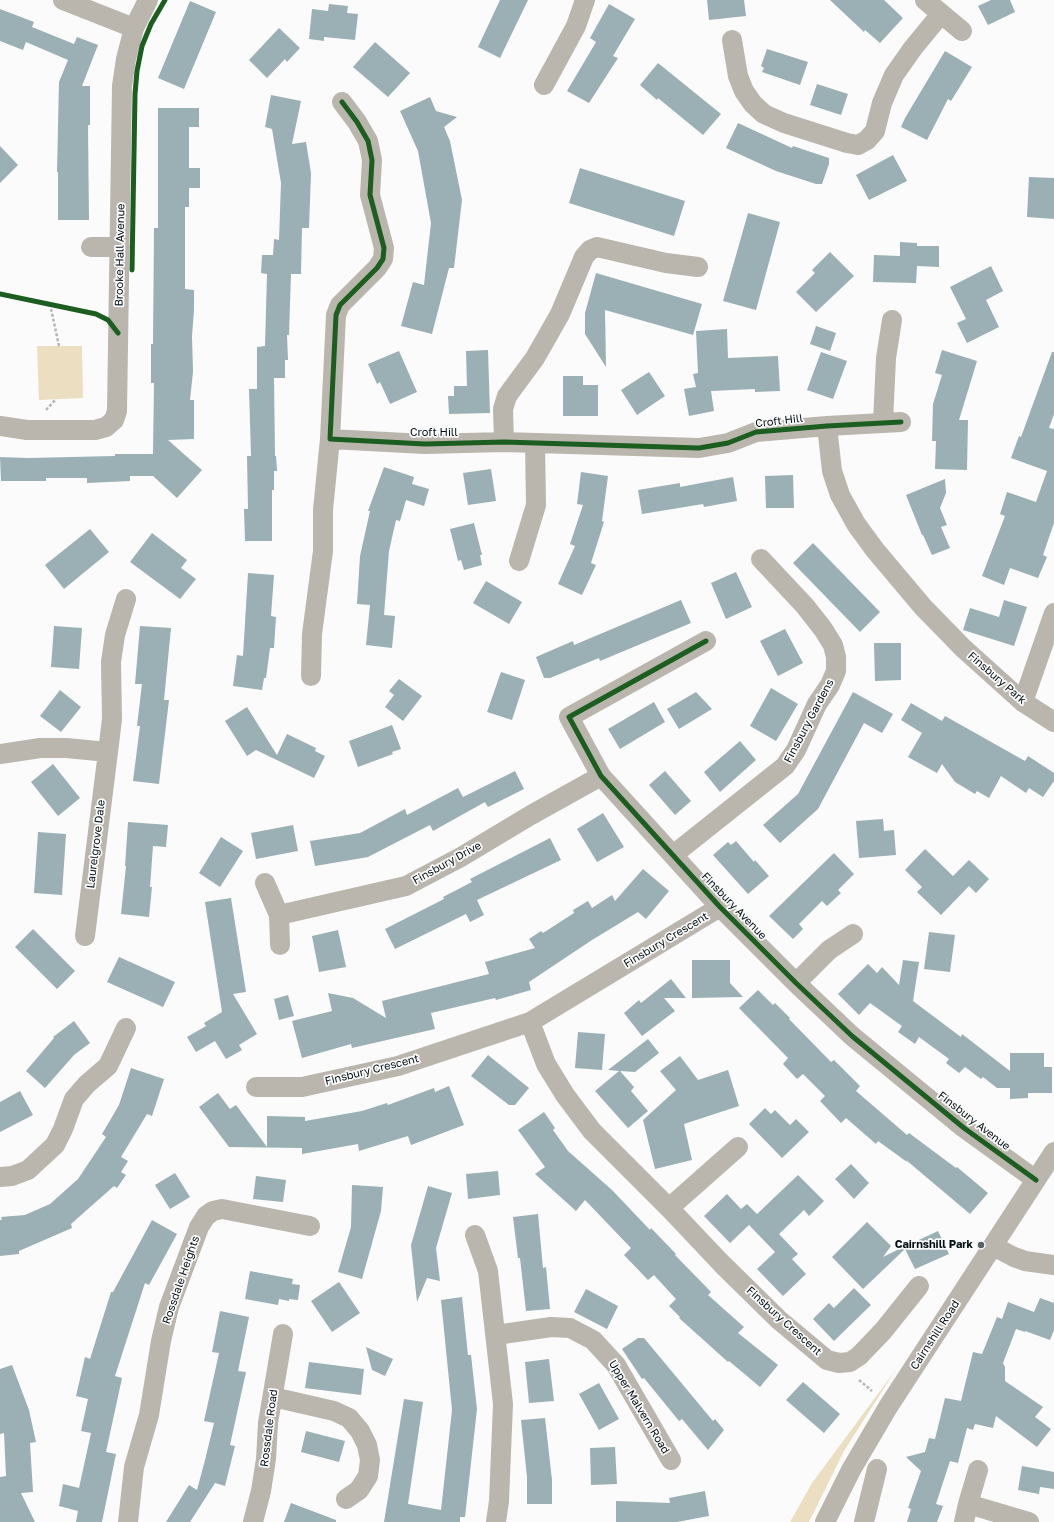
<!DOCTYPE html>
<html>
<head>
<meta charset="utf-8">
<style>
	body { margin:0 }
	canvas { display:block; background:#fbfbfb }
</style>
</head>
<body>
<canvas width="1054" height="1522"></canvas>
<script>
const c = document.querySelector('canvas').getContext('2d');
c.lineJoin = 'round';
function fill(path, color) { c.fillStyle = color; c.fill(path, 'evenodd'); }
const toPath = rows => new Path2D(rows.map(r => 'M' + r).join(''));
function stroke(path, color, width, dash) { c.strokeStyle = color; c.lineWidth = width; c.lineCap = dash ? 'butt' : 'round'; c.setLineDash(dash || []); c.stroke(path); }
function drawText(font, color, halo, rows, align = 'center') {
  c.font = font + ' "Golos Text",sans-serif'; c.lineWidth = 3.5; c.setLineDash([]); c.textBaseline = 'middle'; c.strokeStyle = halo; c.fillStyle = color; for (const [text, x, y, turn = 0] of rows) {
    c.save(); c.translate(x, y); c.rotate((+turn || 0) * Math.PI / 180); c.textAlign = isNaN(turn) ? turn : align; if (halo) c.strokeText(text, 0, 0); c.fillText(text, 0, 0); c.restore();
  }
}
fill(toPath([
	[37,346,82,346,83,398,39,400],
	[920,1337,895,1371,844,1451,809,1522,790,1522,812,1483]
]), '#ecdec0');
fill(toPath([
	[500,0,528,0,500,58,478,47],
	[707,0,744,0,746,16,709,20],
	[830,0,884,0,903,18,880,43,865,30,864,32],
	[991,0,1010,0,1015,12,988,25,978,6],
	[190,1,216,12,184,89,158,78],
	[329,4,348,6,347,13,358,14,355,40,324,37,324,41,309,39,312,9,328,11],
	[609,4,635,19,613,56,618,58,589,103,567,91,596,42,590,38],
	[0,9,34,22,32,27,74,44,77,37,98,45,82,86,90,86,90,125,88,125,89,220,58,220,58,172,57,172,59,82,68,60,26,42,23,50,0,41],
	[279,28,300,48,287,62,285,59,267,78,249,60],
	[375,42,410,73,388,97,353,67],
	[767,49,808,62,800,85,762,72,764,68,761,66],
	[945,51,972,67,951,101,948,99,927,140,901,127,905,118],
	[658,63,721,114,703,135,658,98,657,100,640,85],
	[817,84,848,94,841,115,810,105],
	[271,95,301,101,292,144,306,142,311,173,309,228,302,228,301,274,291,274,289,335,287,335,288,360,285,360,285,378,274,378,275,456,276,456,277,471,274,471,274,490,272,490,272,541,245,541,244,509,248,509,247,456,251,456,249,389,257,389,257,347,265,346,267,274,261,273,262,255,273,255,274,239,279,240,281,183,272,129,265,127],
	[430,97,436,111,457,117,444,127,450,141,462,200,454,268,449,268,432,334,401,326,413,282,424,285,431,223,418,151,400,111],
	[158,108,199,108,199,127,189,127,189,168,200,168,200,188,189,188,189,207,185,207,185,289,194,290,194,310,192,336,193,372,190,400,194,400,194,439,168,440,202,470,177,498,153,476,130,476,130,481,87,483,87,478,46,478,46,481,1,481,0,457,28,458,115,456,115,454,153,454,154,383,151,383,151,344,153,344,154,228,158,228],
	[738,123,792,148,793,146,829,158,829,164,822,184,816,184,776,171,726,148],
	[0,146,18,165,0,183],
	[893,155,907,181,869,200,856,175],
	[580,168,685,201,674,236,569,203],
	[1029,177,1054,178,1054,219,1027,217],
	[748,213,780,222,756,310,723,301],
	[900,242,917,243,917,246,939,246,939,267,917,266,916,283,873,282,874,255,900,256],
	[830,252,854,276,816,312,796,292,815,273,812,270],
	[991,266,1003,291,986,300,999,327,967,343,957,323,966,319,950,287],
	[596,273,702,304,693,335,605,310,606,367,585,334,585,313],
	[816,326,836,333,830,351,810,344],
	[727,329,728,358,778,356,780,391,755,392,755,389,711,391,714,411,689,416,684,389,696,387,693,374,698,373,696,331],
	[488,350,490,413,449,414,448,396,454,396,454,386,467,386,466,351],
	[942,350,977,361,959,420,968,420,967,470,935,469,936,441,932,441,933,404,942,375,935,373],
	[399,351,417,392,390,404,380,382,377,384,368,364],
	[821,352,847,361,833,399,807,390],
	[1052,352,1054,352,1054,414,1049,428,1054,429,1054,523,1043,555,1047,557,1038,578,1010,568,1004,585,982,576,1005,516,1000,514,1007,492,1036,502,1047,471,1011,458,1019,436,1021,437],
	[649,372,665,396,637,415,621,390],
	[563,376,583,376,583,385,598,385,598,416,563,416],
	[384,467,414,477,412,484,429,489,424,506,406,500,400,521,396,520,389,551,384,615,395,616,392,648,366,645,370,605,357,604,360,556,370,511,368,511],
	[491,469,496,501,468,505,463,473],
	[581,472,608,476,602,521,604,522,591,563,596,565,582,595,558,584,575,546,570,544,583,505,577,504],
	[793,475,794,508,766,508,765,476],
	[733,477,737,501,704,507,703,504,642,514,638,490,680,483,680,487],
	[945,479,946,493,940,508,947,525,941,527,950,548,932,555,923,535,922,535,906,495],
	[474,523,482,555,480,555,482,565,464,570,461,560,458,561,450,529],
	[90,529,109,552,64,589,45,565],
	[152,533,187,560,181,568,196,579,180,599,130,562],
	[813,543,880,612,860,632,793,563],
	[736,572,752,607,726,619,711,583],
	[248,573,274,575,271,616,276,617,274,648,270,648,266,678,264,678,262,690,233,686,237,655,243,656],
	[486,581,522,602,509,624,473,603],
	[681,600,691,623,600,661,599,658,550,678,544,678,536,657,573,641,574,645],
	[1004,600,1027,607,1014,646,963,630,970,608,999,617],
	[54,626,82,628,79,669,51,667],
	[140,626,171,628,164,700,169,700,159,784,133,781,140,726,137,726,142,684,135,684],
	[785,629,803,663,778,676,760,641],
	[874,643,901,643,901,680,875,681],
	[501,672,525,680,512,720,487,712],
	[399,679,422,696,403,721,385,707,394,695,389,691],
	[771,688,798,704,776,741,750,726],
	[60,690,81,707,61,732,40,716],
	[696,692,712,709,679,729,667,709],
	[853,692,893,714,882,733,864,723,818,809,780,843,763,825,798,794],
	[654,702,665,722,620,749,608,729],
	[911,703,942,721,945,716,1025,761,1028,756,1054,773,1054,781,1043,797,1029,788,1026,793,1001,776,989,798,977,791,975,794,955,782,942,764,937,773,908,757,922,733,901,720],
	[247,707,277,755,287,734,316,748,315,751,325,756,314,778,256,750,247,756,225,721],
	[392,725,401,749,392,752,393,754,358,767,349,741],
	[740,741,756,760,720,792,704,772],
	[53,764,80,798,58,816,31,782],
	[515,771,524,789,488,807,485,802,433,831,430,825,368,857,315,866,310,841,360,833,405,809,407,815,458,788,463,797],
	[665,771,691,801,675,815,649,785],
	[603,813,624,847,597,862,577,829],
	[883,819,884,831,894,830,896,855,859,858,856,821],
	[128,822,168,825,166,847,153,846,150,887,152,887,149,917,121,914,126,866,125,866],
	[293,825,298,851,256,859,251,833],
	[38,832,66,834,62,895,34,893],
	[221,837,243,851,220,887,199,873],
	[550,838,561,860,477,900,484,915,470,922,466,914,395,949,385,929,444,899,443,897,472,882,470,879],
	[736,841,754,862,755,860,769,876,748,894,713,855,728,842,731,845],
	[925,849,953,876,969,860,989,879,976,893,969,886,941,915,917,892,922,887,905,870],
	[834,853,854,874,838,890,841,893,827,906,822,901,799,924,803,929,793,939,769,916],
	[643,869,669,891,646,919,638,912,592,940,529,982,531,990,496,1000,495,998,431,1013,435,1029,352,1048,351,1044,302,1058,292,1021,332,1011,328,993,353,998,386,1018,382,1001,489,974,485,962,535,948,529,939,541,931,543,933,574,913,573,910,588,901,592,908,612,895,615,901],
	[231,898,246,992,233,994,257,1034,239,1045,242,1050,226,1059,215,1041,196,1052,187,1037,206,1026,204,1023,222,1012,205,902],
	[33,929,75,971,57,989,15,947],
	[338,930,346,967,319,972,312,936],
	[929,932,955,935,950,972,924,969],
	[119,957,175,982,163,1007,107,982],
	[692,960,730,960,730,983,743,997,692,998],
	[903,960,919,962,913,1001,961,1037,962,1034,1010,1071,1010,1053,1044,1053,1044,1067,1052,1067,1052,1093,1028,1093,1028,1098,1010,1099,1010,1088,997,1088,983,1077,981,1079,965,1067,959,1073,946,1063,949,1059,919,1037,915,1044,898,1032,902,1026,870,1003,859,1015,838,994,868,964,877,973,882,967,899,985],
	[671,979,686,998,664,998,675,1011,642,1036,624,1013,639,1000,641,1003],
	[758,990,773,1005,775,1003,790,1018,789,1019,831,1062,834,1060,860,1086,856,1091,907,1135,909,1133,956,1168,957,1167,988,1193,970,1214,906,1160,907,1162,878,1141,876,1144,846,1118,841,1123,820,1101,825,1096,803,1074,797,1079,783,1064,788,1058,739,1008],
	[288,995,294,1016,279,1020,274,999],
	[74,1021,90,1043,74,1055,45,1088,26,1071,54,1038,53,1037],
	[578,1032,605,1034,602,1070,575,1068],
	[648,1039,659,1053,635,1072,620,1071,634,1087,631,1091,648,1111,628,1128,595,1091,619,1071,608,1070],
	[488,1055,529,1088,515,1105,509,1105,471,1076],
	[680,1056,698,1080,728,1070,739,1106,684,1124,692,1160,655,1169,643,1120,676,1090,660,1071],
	[131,1068,164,1079,152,1116,147,1114,121,1157,128,1161,121,1172,126,1175,117,1188,114,1186,71,1224,72,1228,19,1251,19,1254,0,1256,0,1220,2,1220,1,1217,25,1215,50,1204,78,1179,106,1137,102,1134,119,1105],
	[449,1086,464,1125,411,1145,408,1136,359,1151,358,1144,302,1154,302,1148,229,1147,199,1107,218,1093,230,1109,236,1105,267,1147,267,1116,305,1117,305,1121,362,1111,387,1103,388,1105,434,1088,435,1092],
	[20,1091,33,1115,0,1132,0,1102],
	[765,1108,771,1114,775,1110,790,1125,796,1119,809,1132,782,1158,749,1124],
	[544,1112,555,1128,553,1130,568,1151,612,1190,650,1230,651,1228,676,1254,675,1255,711,1292,708,1295,744,1327,738,1333,778,1365,760,1387,729,1361,728,1362,679,1318,680,1317,669,1306,676,1299,654,1275,648,1280,624,1255,631,1248,585,1200,576,1211,535,1174,545,1167,518,1130],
	[851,1164,869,1183,854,1199,835,1179],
	[498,1171,500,1195,468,1199,466,1174],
	[175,1173,190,1197,170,1209,155,1185],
	[798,1175,824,1201,809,1216,804,1210,779,1234,798,1254,792,1259,806,1274,783,1296,757,1269,775,1252,749,1225,730,1243,704,1216,727,1194,741,1209,747,1204,757,1214],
	[256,1176,286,1180,283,1202,253,1199],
	[352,1185,383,1187,381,1211,362,1279,338,1272,351,1227],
	[428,1186,452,1193,436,1248,440,1281,427,1278,417,1302,411,1245],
	[538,1214,543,1268,546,1267,550,1309,526,1311,520,1258,518,1258,513,1217],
	[152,1220,177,1234,149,1285,145,1283,115,1376,122,1378,106,1452,116,1454,102,1522,76,1522,78,1511,59,1506,63,1484,79,1488,91,1433,81,1431,88,1399,76,1396,85,1357,90,1359,111,1292,113,1292],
	[867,1222,891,1246,883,1257,903,1247,905,1249,863,1289,832,1257],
	[938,1231,949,1254,915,1269,904,1247],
	[250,1271,293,1279,292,1284,300,1285,298,1300,289,1299,289,1301,279,1299,278,1305,245,1299],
	[339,1282,360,1313,332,1332,311,1301],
	[854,1288,871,1305,834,1341,813,1319,829,1303,834,1308],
	[586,1289,618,1306,607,1329,574,1312],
	[462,1297,468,1355,471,1355,477,1409,465,1517,460,1517,460,1522,384,1522,404,1399,423,1402,408,1504,441,1510,452,1410,441,1300],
	[1040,1298,1054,1303,1054,1330,1050,1340,1025,1331,1025,1332,1016,1329,1003,1363,1005,1367,1005,1381,1043,1407,1035,1417,1051,1429,1037,1447,996,1416,993,1428,975,1424,973,1430,967,1428,958,1463,950,1461,936,1504,943,1506,937,1522,907,1522,911,1509,908,1508,921,1471,906,1457,925,1452,929,1438,935,1439,945,1398,961,1401,973,1352,982,1354,997,1317,1002,1319,1008,1302,1034,1312],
	[220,1311,249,1317,238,1371,246,1372,230,1445,235,1446,225,1486,215,1483,190,1522,166,1522,189,1485,197,1490,205,1460,214,1423,204,1421,219,1353,212,1352],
	[638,1338,644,1338,713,1421,715,1419,724,1430,708,1450,682,1419,679,1421,644,1378,642,1379,622,1349],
	[366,1347,393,1359,385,1376,372,1370],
	[549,1359,554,1401,529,1403,525,1362],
	[309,1362,364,1369,361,1395,305,1388],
	[12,1365,29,1410,36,1442,30,1443,33,1492,21,1493,35,1522,0,1522,0,1477,6,1476,4,1433,0,1434,0,1369],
	[803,1382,840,1414,824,1433,786,1400],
	[599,1383,619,1419,599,1430,579,1394],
	[545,1418,552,1480,552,1504,527,1504,527,1477,521,1420],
	[306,1431,345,1441,339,1462,301,1452],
	[615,1447,617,1484,591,1485,590,1448],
	[1022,1466,1054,1472,1054,1489,1040,1487,1039,1494,1018,1490],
	[705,1491,709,1516,677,1522,616,1522,616,1501,670,1503,669,1498],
	[291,1503,336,1520,336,1522,284,1522]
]), '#9ab0b4');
stroke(toPath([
	[50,304,59,346],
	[46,410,56,399],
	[859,1380,872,1391]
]), '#b8b6b1', 2.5, [3, 2]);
stroke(toPath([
	[63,0,134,28],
	[925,0,962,31],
	[732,40,738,76,744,91,753,104,764,114,784,123,847,143,858,145,867,140,875,131,882,103,894,75,913,48,941,14],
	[544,85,576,26,585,0],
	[342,102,357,122,368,141,372,160,370,195,384,248,383,259,377,268,340,305,336,315,330,439,425,444,504,442,699,448,728,443,756,432,827,426,901,422],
	[91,247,120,247],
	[883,422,886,358,892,320],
	[0,426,27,430,95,430,106,427,114,420,117,411,122,86,126,59,134,28,148,0],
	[827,426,832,471,840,495,856,524,875,550,923,607,963,648,1023,702,1054,722],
	[504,442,503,409,507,396,535,358,560,314,584,257,590,250,597,247,666,263,698,267],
	[519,561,536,505,535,443],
	[706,641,569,717,601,776,720,907,796,983,852,1036,964,1128,1036,1180],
	[311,676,312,634,323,551,323,510,330,439],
	[1023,702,1054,613],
	[0,754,40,748,66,748,108,752,112,719,111,662,115,635,126,599],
	[673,855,785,766,796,750,817,704,830,685,836,671,836,657,833,645,823,629,805,606,761,559],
	[265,883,279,915,280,945],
	[279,915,406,886,461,857,531,815,601,776],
	[85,936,108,752],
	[796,983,829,950,853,934],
	[530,1022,546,1064,565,1095,592,1131,669,1208,722,1264,779,1320,827,1360,839,1363,850,1362,859,1356,883,1331,919,1286],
	[256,1087,302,1087,398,1066,530,1022,720,907],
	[0,1177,12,1176,28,1170,55,1145,63,1129,74,1099,87,1084,108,1066,126,1028],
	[669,1208,738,1147],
	[475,1235,488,1271,503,1404,499,1501,496,1522],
	[993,1246,1014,1257,1025,1261,1054,1265],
	[496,1335,551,1327,570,1328,593,1340,616,1365,671,1460],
	[273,1397,334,1411,349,1418,360,1431,367,1445,370,1460,368,1476,359,1490,346,1499],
	[978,1470,968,1504,1029,1522],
	[128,1522,134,1467,149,1415,161,1341,169,1307,199,1227,206,1216,213,1211,222,1209,310,1226],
	[253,1522,261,1491,266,1459,268,1423,283,1334],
	[825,1522,851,1470,888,1407,1054,1152],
	[864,1522,877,1469],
	[964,1522,968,1504]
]), '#bab6ad', 20);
stroke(toPath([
	[342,102,357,122,368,141,372,160,370,195,384,248,383,259,377,268,340,305,336,315,330,439,425,444,504,442,699,448,728,443,756,432,827,426,901,422],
	[132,270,135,94,137,71,142,46,151,24,165,0],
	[0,294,96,314,108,320,118,333],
	[706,641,569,717,601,776,720,907,796,983,852,1036,964,1128,1036,1180]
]), '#1b5e20', 5);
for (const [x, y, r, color] of [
	[981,1245,4,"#5a6265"]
]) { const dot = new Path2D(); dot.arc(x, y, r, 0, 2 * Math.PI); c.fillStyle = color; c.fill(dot); stroke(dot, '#fbfbfb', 1.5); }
drawText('11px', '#031014', '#fbfbfb', [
	["Brooke Hall Avenue",120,255,-89],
	["Croft Hill",779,421,-7],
	["Croft Hill",434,433],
	["Finsbury Park",997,678,41],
	["Finsbury Gardens",809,721,-62],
	["Laurelgrove Dale",96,844,-83],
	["Finsbury Drive",447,863,-29],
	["Finsbury Avenue",734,906,46],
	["Finsbury Crescent",666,940,-31],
	["Finsbury Crescent",372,1070,-14],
	["Finsbury Avenue",974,1121,38],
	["Rossdale Heights",181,1280,-71],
	["Finsbury Crescent",784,1321,42],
	["Cairnshill Road",935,1335,-57],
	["Upper Malvern Road",639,1407,59],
	["Rossdale Road",269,1428,-83]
]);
drawText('bold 11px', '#031014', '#fbfbfb', [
	["Cairnshill Park",973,1245]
], 'right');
</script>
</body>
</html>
